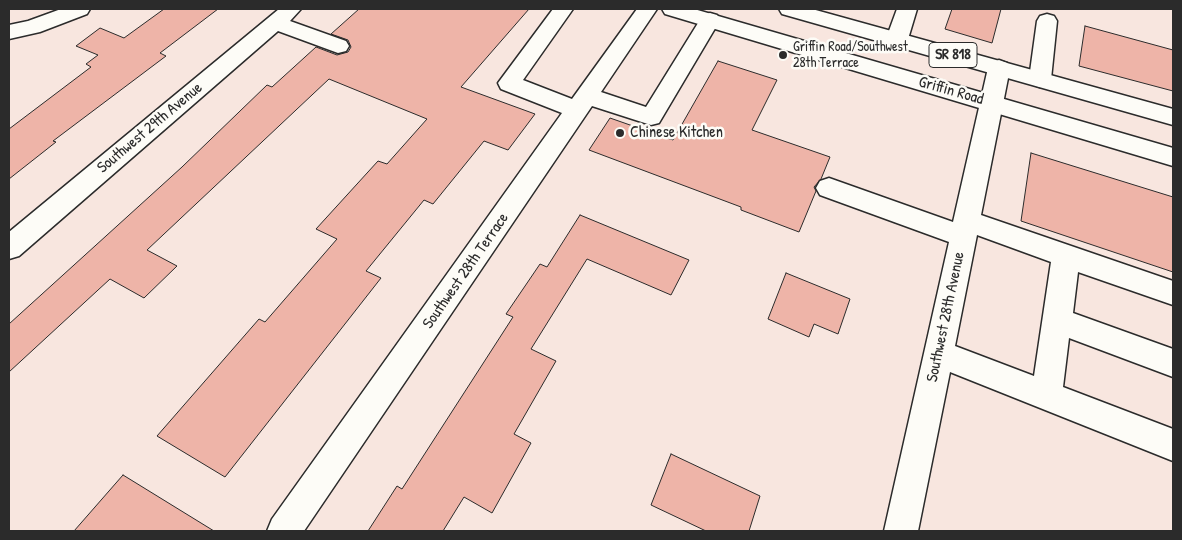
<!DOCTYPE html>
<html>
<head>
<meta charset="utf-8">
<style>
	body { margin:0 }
	#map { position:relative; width:1182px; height:540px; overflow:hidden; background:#f8e6df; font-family:"Patrick Hand",sans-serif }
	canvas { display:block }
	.frame { position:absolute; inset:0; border:10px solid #2b2b2b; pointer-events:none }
</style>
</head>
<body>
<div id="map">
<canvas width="1182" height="540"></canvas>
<div class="frame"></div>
</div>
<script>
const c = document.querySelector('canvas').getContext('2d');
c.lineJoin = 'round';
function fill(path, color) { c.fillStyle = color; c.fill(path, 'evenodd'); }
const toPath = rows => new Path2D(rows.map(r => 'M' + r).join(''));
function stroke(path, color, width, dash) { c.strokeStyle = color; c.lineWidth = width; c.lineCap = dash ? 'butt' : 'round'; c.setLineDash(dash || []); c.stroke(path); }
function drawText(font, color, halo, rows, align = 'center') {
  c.font = font + ' "Patrick Hand",sans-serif'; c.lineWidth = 5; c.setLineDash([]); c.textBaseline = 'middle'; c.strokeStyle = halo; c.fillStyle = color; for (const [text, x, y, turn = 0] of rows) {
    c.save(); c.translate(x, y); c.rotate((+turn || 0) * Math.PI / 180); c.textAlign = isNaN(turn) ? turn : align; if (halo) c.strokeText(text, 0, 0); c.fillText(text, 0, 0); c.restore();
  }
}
const building = toPath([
	[164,9,218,9,160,53,166,56,53,141,56,142,9,179,9,129,91,67,86,64,98,55,76,46,100,28,124,38,164,9],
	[359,9,529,9,461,87,535,114,508,150,484,141,433,204,424,200,366,271,381,278,225,477,157,436,259,319,265,322,337,239,316,229,378,161,387,164,427,119,329,79,147,250,177,266,144,298,110,279,9,372,9,324,182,167,267,85,272,87,316,47,337,55,348,52,351,47,348,40,331,34,359,9],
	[952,9,1001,9,992,43,945,29,952,9],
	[1085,26,1173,50,1173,91,1079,66,1085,26],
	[718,61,777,80,752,130,830,157,821,179,814,187,816,191,799,232,741,210,741,207,589,150,610,118,673,140,718,61],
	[1031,153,1173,197,1173,272,1021,221,1031,153],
	[580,215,689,260,671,295,587,259,531,349,556,361,514,434,531,443,492,513,464,497,443,531,368,531,397,486,402,489,513,317,506,314,540,264,547,267,580,215],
	[786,273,850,299,838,334,814,324,809,337,768,319,786,273],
	[671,454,760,496,749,531,706,531,651,505,671,454],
	[123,475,214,531,74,531,123,475]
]);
fill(building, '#eeb4a8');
stroke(building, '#2b2b2b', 1);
const minor = toPath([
	[61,9,90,9,87,14,40,32,9,39,9,25,28,21,61,9],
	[279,9,301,9,290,21,346,41,349,46,346,51,338,53,278,31,19,256,9,259,9,232,279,9],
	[553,9,573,9,523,80,572,99,637,9,657,9,601,92,646,107,703,15,710,13,717,15,720,20,659,123,651,125,592,106,304,531,267,531,272,519,562,113,501,89,498,83,553,9],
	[897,9,917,9,908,39,905,44,897,46,889,44,886,39,897,9],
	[1047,14,1054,16,1057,21,1051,79,1048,84,1040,87,1032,84,1029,79,1037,21,1040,16,1047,14],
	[999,60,1007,63,1010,68,981,215,1173,281,1173,305,1078,272,1073,313,1173,349,1173,377,1069,338,1063,387,1173,429,1173,461,950,372,918,531,884,531,949,242,820,195,816,188,820,181,829,178,953,222,988,68,991,63,999,60],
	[977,235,1051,262,1034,376,955,346,977,235]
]);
const major = toPath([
	[662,9,694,9,1173,148,1173,166,665,14,662,9],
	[779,9,812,9,1173,109,1173,125,782,14,779,9]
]);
stroke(minor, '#2b2b2b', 3);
stroke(major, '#2b2b2b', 3);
fill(minor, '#fdfcf7');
fill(major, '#fdfcf7');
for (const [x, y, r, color] of [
	[783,55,5,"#2b2b2b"],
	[620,133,5,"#2b2b2b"]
]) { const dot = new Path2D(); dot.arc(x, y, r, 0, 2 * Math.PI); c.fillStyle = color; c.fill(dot); stroke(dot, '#fdfcf7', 2); }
drawText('14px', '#2b2b2b', '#fdfcf7', [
	["Griffin Road/Southwest",793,47],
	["28th Terrace",793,63]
], 'left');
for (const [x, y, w] of [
	[953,55,48]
]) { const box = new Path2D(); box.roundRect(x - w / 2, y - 12.5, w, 25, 4); c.fillStyle = '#fdfcf7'; c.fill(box); stroke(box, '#2b2b2b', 1); }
drawText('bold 15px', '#2b2b2b', null, [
	["SR 818",953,55]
]);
drawText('16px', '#2b2b2b', '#fdfcf7', [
	["Griffin Road",951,91,16],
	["Southwest 29th Avenue",150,128,-40],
	["Southwest 28th Terrace",466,271,-55],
	["Southwest 28th Avenue",946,317,-78]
]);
drawText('16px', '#2b2b2b', '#fdfcf7', [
	["Chinese Kitchen",630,133]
], 'left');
</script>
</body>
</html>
